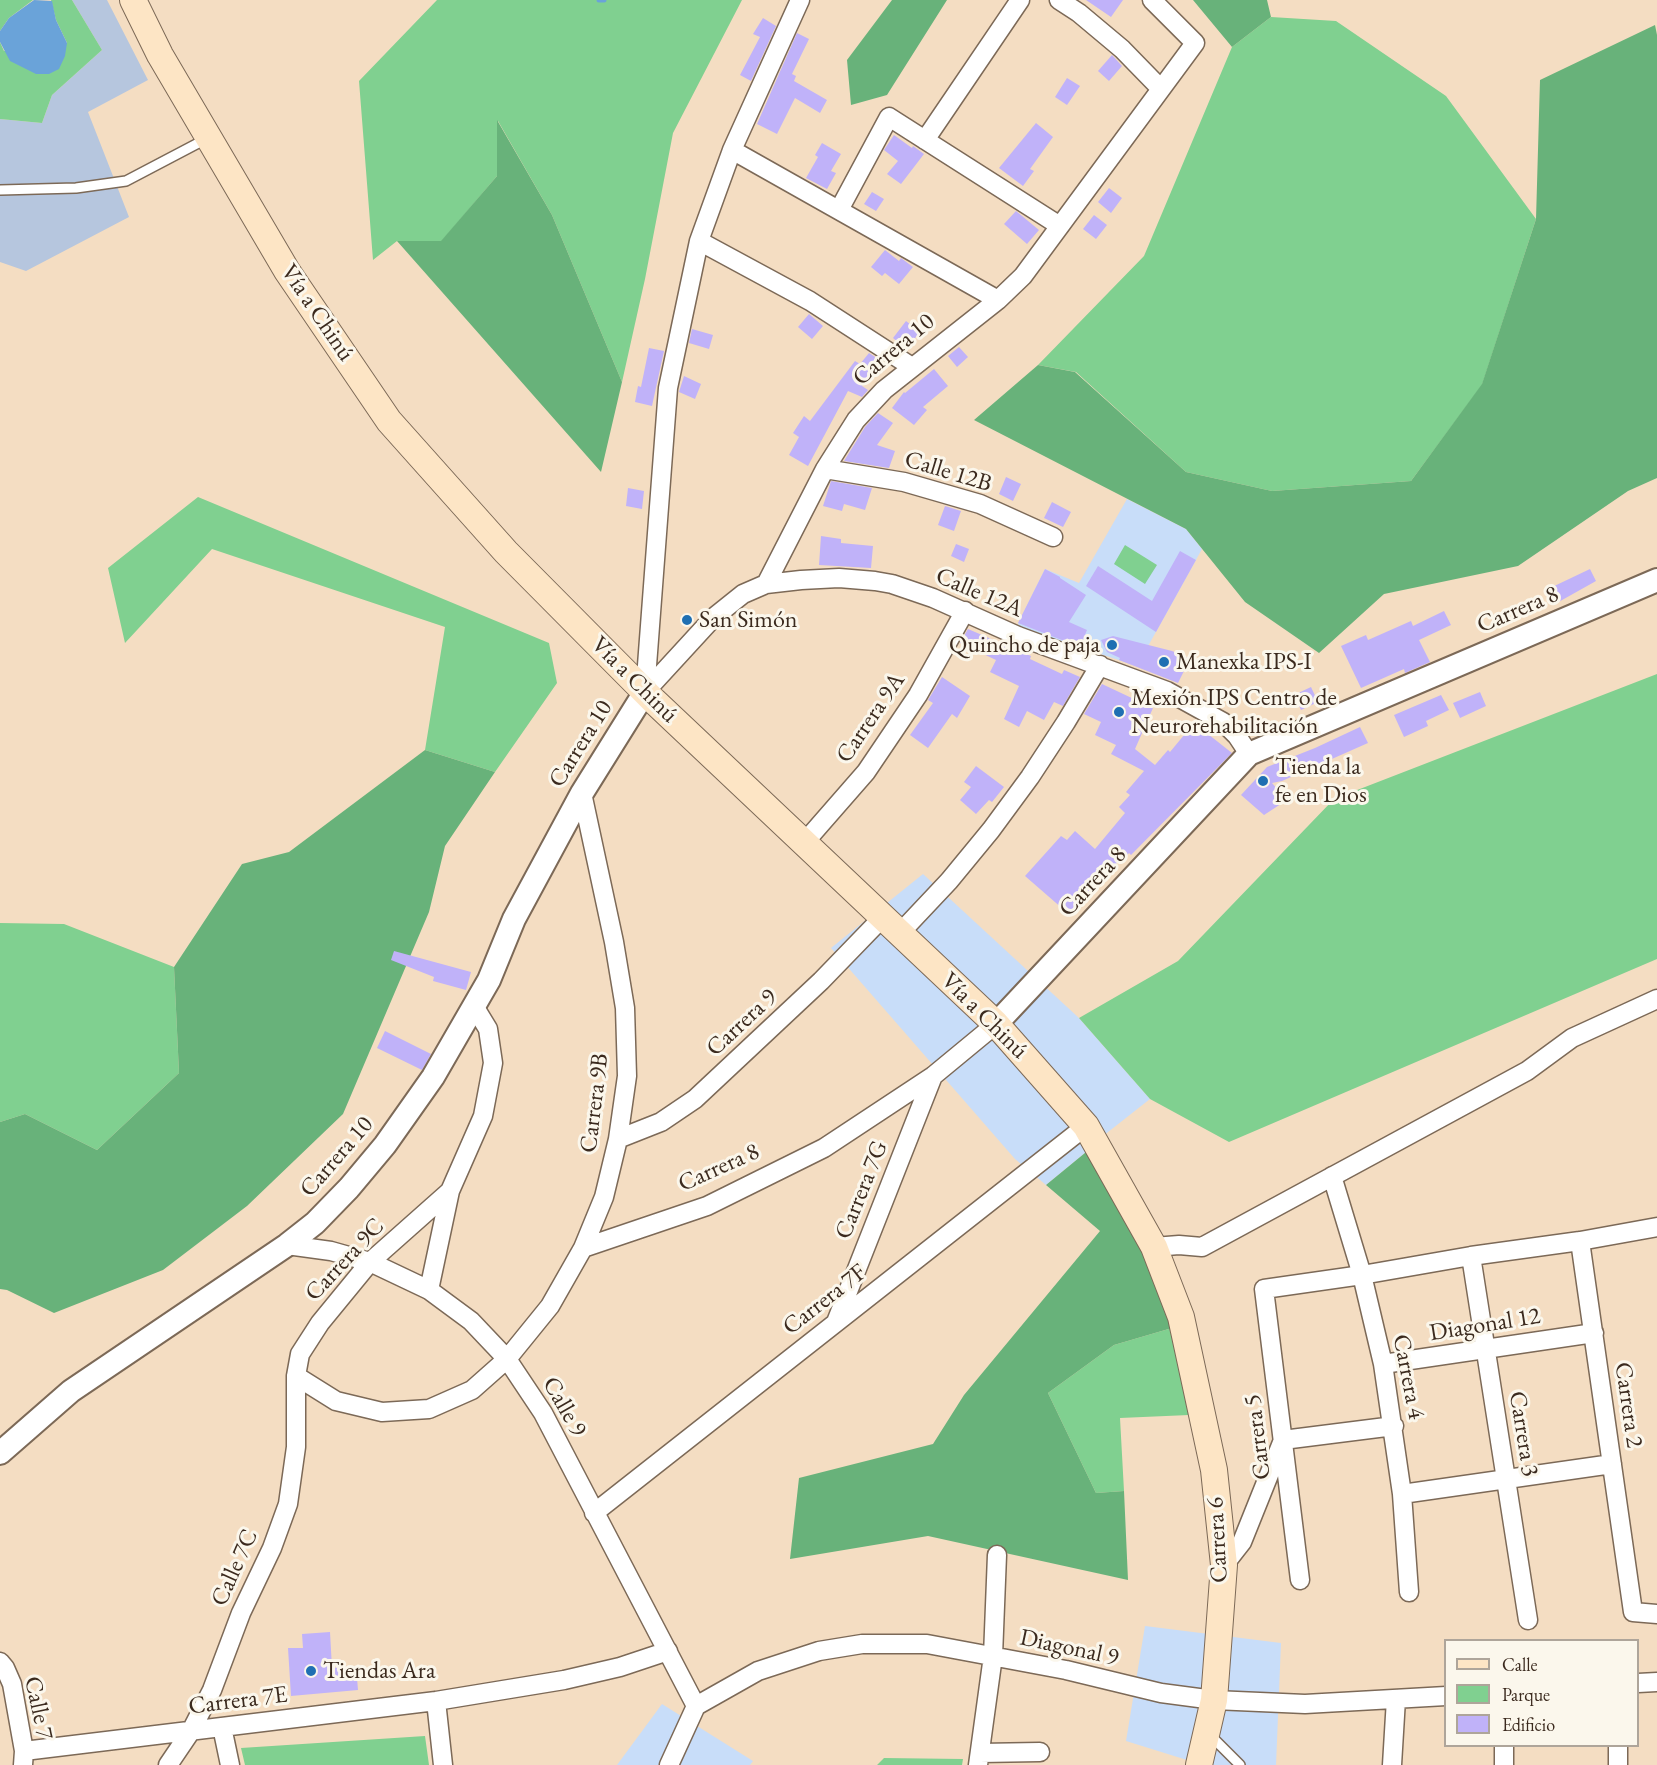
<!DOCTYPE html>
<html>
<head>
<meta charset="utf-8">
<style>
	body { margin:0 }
	#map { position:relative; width:1657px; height:1765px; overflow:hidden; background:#f4ddc2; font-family:"EB Garamond",serif }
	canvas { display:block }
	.legend { position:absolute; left:1444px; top:1639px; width:195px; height:108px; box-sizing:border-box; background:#fbf7ec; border:2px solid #aea59a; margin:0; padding:8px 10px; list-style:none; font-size:18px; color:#3b2a1e }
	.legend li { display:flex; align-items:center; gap:12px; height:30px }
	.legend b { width:30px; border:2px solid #aea59a }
</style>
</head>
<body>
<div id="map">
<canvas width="1657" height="1765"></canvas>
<ul class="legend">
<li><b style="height:8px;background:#fde5c5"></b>Calle</li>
<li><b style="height:16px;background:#80d090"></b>Parque</li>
<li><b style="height:16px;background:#c0b2f9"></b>Edificio</li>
</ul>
</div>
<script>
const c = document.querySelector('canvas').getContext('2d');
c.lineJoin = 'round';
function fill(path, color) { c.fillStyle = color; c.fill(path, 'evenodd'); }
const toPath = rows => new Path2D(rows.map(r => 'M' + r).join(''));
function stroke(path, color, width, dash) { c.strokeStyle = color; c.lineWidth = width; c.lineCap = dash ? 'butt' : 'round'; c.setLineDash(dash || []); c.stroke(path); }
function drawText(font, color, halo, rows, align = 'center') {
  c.font = font + ' "EB Garamond",serif'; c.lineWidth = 6; c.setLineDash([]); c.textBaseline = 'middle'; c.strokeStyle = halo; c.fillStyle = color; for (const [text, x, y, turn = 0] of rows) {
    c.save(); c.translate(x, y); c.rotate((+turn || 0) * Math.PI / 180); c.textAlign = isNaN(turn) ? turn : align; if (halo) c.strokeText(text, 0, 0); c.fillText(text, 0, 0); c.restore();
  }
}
fill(toPath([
	[1127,499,1186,529,1202,549,1137,666,1021,628,1018,624,1045,569,1079,583],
	[923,874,1079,1018,1150,1099,1103,1136,1091,1148,1046,1185,1015,1159,831,948],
	[1145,1626,1281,1643,1276,1765,1203,1765,1126,1741],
	[662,1704,753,1761,750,1765,617,1765]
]), '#c8ddf9');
fill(toPath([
	[72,0,107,0,148,80,88,112,129,217,26,271,0,262,0,119,42,123,52,95,102,50]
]), '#b6c6de');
fill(toPath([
	[0,0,33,0,9,18,0,31],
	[51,0,72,0,102,50,52,95,42,123,0,119,0,42,4,51,67,43,56,20],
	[437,0,742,0,673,133,645,279,622,382,552,215,498,121,497,176,441,242,397,241,373,260,359,81],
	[1271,17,1336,21,1446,96,1536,219,1482,385,1411,481,1272,491,1186,472,1076,372,1038,365,1144,256,1232,47],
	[198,497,549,643,557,683,495,772,425,750,445,627,212,549,125,643,108,568],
	[1125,545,1157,565,1145,584,1114,564],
	[1657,674,1657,959,1229,1142,1150,1099,1079,1018,1178,961,1334,799],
	[0,923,64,924,174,967,179,1073,97,1150,25,1114,0,1122],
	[1172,1328,1189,1415,1120,1418,1124,1491,1096,1493,1048,1393,1114,1345],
	[425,1736,429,1765,245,1765,241,1748],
	[884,1758,963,1759,962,1765,877,1765]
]), '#80d090');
fill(toPath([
	[892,0,947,0,887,95,851,105,847,60],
	[1193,0,1267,0,1271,17,1232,47],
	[1655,25,1657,35,1657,478,1628,491,1518,566,1384,594,1319,653,1245,602,1186,529,974,420,1038,365,1075,372,1186,472,1272,491,1411,481,1482,384,1536,219,1540,80],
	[497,120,552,215,622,382,601,472,397,241,441,241,497,176],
	[425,750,495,772,445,846,429,912,343,1114,247,1206,163,1270,54,1313,7,1290,0,1289,0,1122,25,1114,97,1150,179,1073,174,967,242,864,289,852],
	[1091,1148,1149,1254,1172,1328,1114,1345,1048,1393,1096,1493,1124,1491,1128,1580,928,1536,790,1559,799,1478,933,1444,964,1395,1100,1231,1046,1185]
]), '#68b27a');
fill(toPath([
	[34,0,52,1,56,20,67,43,65,56,59,69,49,74,36,74,10,61,0,42,0,31,9,18]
]), '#6aa3d9');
stroke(toPath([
	[599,0,604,0]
]), '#6aa3d9', 5);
fill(toPath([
	[1086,0,1123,0,1111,17],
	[763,18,776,26,751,81,740,75,760,37,753,34],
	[797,33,809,39,792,74,796,76,794,81,827,100,820,113,795,98,777,134,757,124],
	[1112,55,1122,66,1109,81,1098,71],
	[1067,78,1080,86,1067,105,1055,97],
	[1036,123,1053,137,1030,169,1034,171,1023,186,999,168],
	[894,135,912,148,913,146,924,154,901,184,887,174,898,161,884,150],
	[822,143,841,154,831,171,836,173,827,189,806,178,818,157,815,155],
	[1109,188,1122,198,1111,213,1098,202],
	[872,192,884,199,876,211,864,204],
	[1016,211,1039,230,1027,244,1004,224],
	[1094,215,1107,225,1096,239,1083,229],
	[885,250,899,261,901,258,913,267,899,284,885,273,882,276,871,267],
	[809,314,823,326,812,339,798,327],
	[906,321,920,332,906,349,893,338],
	[692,329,713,335,709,349,689,343],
	[959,347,968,357,957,367,948,356],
	[649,348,664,351,652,406,635,402,638,386,641,387],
	[869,353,883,362,872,376,870,374,862,386,868,390,862,397,848,391,808,466,789,455,799,437,793,433,804,416,810,421,855,361,860,364],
	[934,369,948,386,923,407,927,410,914,425,892,408,904,392,905,393],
	[684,376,701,384,695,399,679,392],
	[878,413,893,423,877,445,895,451,889,468,844,461,865,427],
	[1006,477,1021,484,1013,501,999,494],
	[831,481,872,488,865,510,844,504,842,511,823,506],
	[628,488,644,491,642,509,626,506],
	[1052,502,1071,512,1063,527,1044,518],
	[945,506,961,511,954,531,938,525],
	[821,536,841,539,841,543,873,546,871,568,819,565],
	[956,544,969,549,964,562,951,556],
	[1180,551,1196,560,1156,632,1086,586,1098,566,1152,601],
	[1045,569,1060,577,1060,578,1086,595,1069,622,1087,630,1080,647,1018,623],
	[1590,569,1596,581,1555,604,1548,589],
	[1444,611,1451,625,1419,640,1430,662,1405,673,1404,669,1361,688,1341,646,1366,635,1368,640,1411,621,1413,626],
	[968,629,1031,656,1030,659,1062,674,1064,670,1080,677,1063,706,1054,702,1044,720,1027,711,1019,727,1004,719,1019,686,990,672,996,660,960,643],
	[1113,636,1172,651,1190,659,1178,683,1119,660,1120,658,1107,652,1101,640],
	[942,677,970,696,957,718,952,714,928,748,910,735,933,703,928,700],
	[1102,684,1153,708,1135,749,1155,765,1168,750,1170,752,1194,723,1232,753,1131,855,1129,853,1124,859,1122,857,1071,916,1025,876,1061,836,1067,840,1075,831,1095,849,1125,813,1119,807,1130,795,1126,792,1144,771,1111,754,1116,745,1095,735,1101,722,1084,714],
	[1311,687,1318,702,1301,710,1294,695],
	[1480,692,1486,706,1460,718,1453,703],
	[1441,695,1449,710,1426,721,1428,726,1404,737,1394,715],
	[1360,727,1368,743,1282,781,1272,783,1287,800,1264,815,1241,795,1267,767,1315,748],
	[976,766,1004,787,992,802,989,800,976,814,960,800,971,787,964,782],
	[394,951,471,972,466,990,433,981,434,977,391,960],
	[385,1031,431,1054,422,1070,377,1048],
	[330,1632,332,1668,356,1666,358,1690,291,1696,288,1648,303,1648,302,1634]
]), '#c0b2f9');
const service = toPath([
	[0,190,76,188,126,181,206,139],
	[1209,1734,1240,1765]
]);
const minor = toPath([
	[1059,0,1079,13,1122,49,1161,89],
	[925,140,1020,0],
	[732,150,998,300],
	[839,210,889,117,1060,226],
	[699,241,810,301,912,367],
	[825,469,904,482,980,504,1053,537],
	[766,584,825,469,856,420,884,390,998,300,1023,276,1195,43,1152,0],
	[645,692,668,388,699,241,732,150,800,0],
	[645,692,713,618,743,594,766,584,801,580,839,578,875,581,892,584,933,598,1018,636,1167,691,1223,722,1237,736,1249,754],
	[804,843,866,772,918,695,965,611],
	[900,933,949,881,991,830,1030,777,1066,722,1100,665],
	[618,1139,661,1122,695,1099,821,981,882,918],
	[1332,1176,1362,1275,1383,1364,1402,1494,1409,1592],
	[1580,1241,1633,1612,1657,1614],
	[287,1245,331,1251,370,1262,429,1290,471,1321,507,1359,543,1413,696,1706],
	[1154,1247,1179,1245,1202,1247,1527,1071,1572,1038,1657,999],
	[583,1248,707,1206,824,1148,933,1076,996,1024],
	[1471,1256,1528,1620],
	[429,1290,450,1191,483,1116,493,1063,488,1029,474,1006],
	[836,1322,933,1076],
	[1383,1364,1594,1333],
	[296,1376,336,1401,382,1412,429,1409,472,1390,507,1359,550,1306,583,1248,604,1197,618,1139,627,1076,625,1008,614,942,582,793],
	[1402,1494,1612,1464],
	[594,1513,1086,1126],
	[1224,1565,1242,1542,1283,1440,1394,1426],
	[1300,1580,1264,1289,1362,1275,1471,1256,1580,1241,1657,1227],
	[0,1662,5,1668,12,1684,24,1751,23,1765],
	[1638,1683,1657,1682],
	[436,1701,443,1765],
	[696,1706,758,1671,819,1651,862,1644,927,1644,1066,1670,1161,1693,1214,1700,1305,1704,1446,1696],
	[222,1727,230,1765],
	[24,1751,436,1701,564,1680,620,1667,668,1651],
	[980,1753,1040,1752],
	[168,1765,191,1731,212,1690,241,1613,272,1548,288,1504,296,1447,296,1376,300,1354,320,1323,370,1262,450,1191],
	[669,1765,696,1706],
	[978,1765,993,1656,997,1555],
	[1392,1765,1396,1699],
	[1504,1765,1504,1746],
	[1618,1765,1618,1746]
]);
const tertiary = toPath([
	[996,1024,1249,754,1657,580],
	[0,1453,71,1391,287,1245,315,1223,349,1188,385,1145,433,1077,489,980,514,919,582,793,645,692]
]);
const secondary = toPath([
	[133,0,160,55,287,271,389,421,506,552,654,701,996,1024,1086,1126,1154,1247,1181,1317,1214,1470,1224,1565,1214,1700,1199,1765]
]);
stroke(service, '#7c6957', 12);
stroke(minor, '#7c6957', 21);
stroke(tertiary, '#7c6957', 26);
stroke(secondary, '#7c6957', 28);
stroke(service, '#fff', 9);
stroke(minor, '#fff', 18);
stroke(tertiary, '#fff', 22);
stroke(secondary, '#fde5c5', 26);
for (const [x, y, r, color] of [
	[687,620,6,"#1f6fb2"],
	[1112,645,6,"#1f6fb2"],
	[1164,662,6,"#1f6fb2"],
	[1119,712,6,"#1f6fb2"],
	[1263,781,6,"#1f6fb2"],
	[311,1671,6,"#1f6fb2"]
]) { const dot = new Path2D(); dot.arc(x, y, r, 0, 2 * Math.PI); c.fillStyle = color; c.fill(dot); stroke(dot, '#fbf7ec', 2); }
drawText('24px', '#3b2a1e', '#fbf7ec', [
	["Vía a Chinú",317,313,56],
	["Carrera 10",894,350,-40],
	["Calle 12B",948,472,17],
	["Calle 12A",979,593,23],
	["Carrera 8",1518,610,-23],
	["Vía a Chinú",634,680,45],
	["Carrera 9A",871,718,-56],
	["Carrera 10",581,744,-58],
	["Carrera 8",1093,882,-47],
	["Vía a Chinú",984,1016,45],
	["Carrera 9",742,1023,-43],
	["Carrera 9B",595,1103,-83],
	["Carrera 10",337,1157,-49],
	["Carrera 8",719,1168,-24],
	["Carrera 7G",862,1190,-68],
	["Carrera 9C",345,1260,-47],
	["Carrera 7F",825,1300,-38],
	["Diagonal 12",1485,1325,-9],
	["Carrera 4",1408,1377,79],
	["Carrera 2",1628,1405,82],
	["Calle 9",564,1407,60],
	["Carrera 3",1523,1434,81],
	["Carrera 5",1258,1437,-97],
	["Carrera 6",1218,1540,-93],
	["Calle 7C",235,1568,-66],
	["Diagonal 9",1069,1648,12],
	["Carrera 7E",238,1701,-7],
	["Calle 7",38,1708,78]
]);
drawText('24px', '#3b2a1e', '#fbf7ec', [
	["San Simón",699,620],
	["Quincho de paja",1100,645,"right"],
	["Manexka IPS-I",1176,662],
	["Mexión IPS Centro de",1131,698],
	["Neurorehabilitación",1131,726],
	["Tienda la",1275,767],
	["fe en Dios",1275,795],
	["Tiendas Ara",323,1671]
], 'left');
</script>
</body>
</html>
